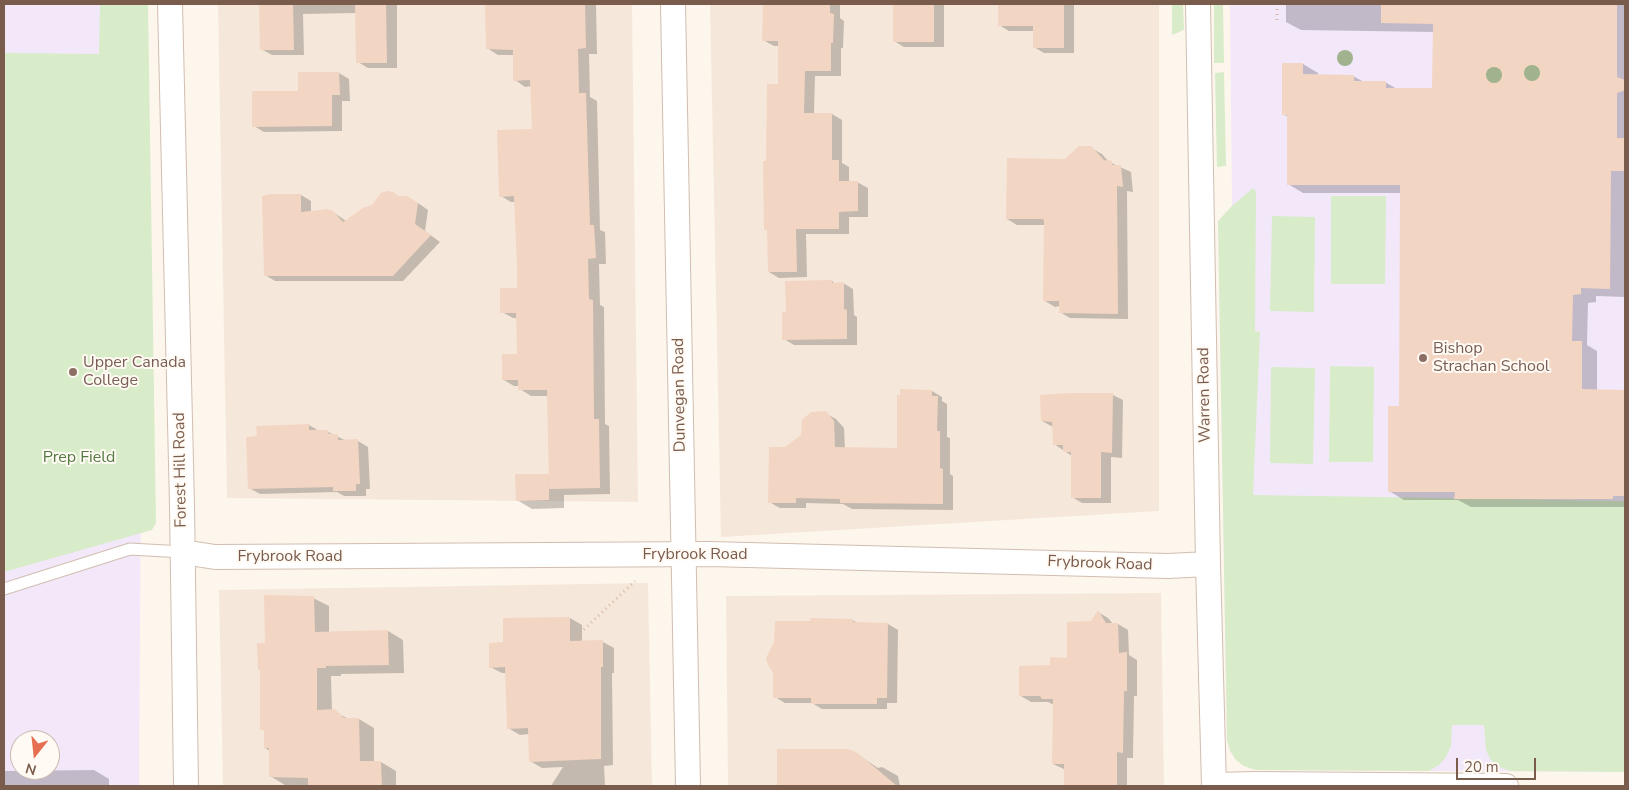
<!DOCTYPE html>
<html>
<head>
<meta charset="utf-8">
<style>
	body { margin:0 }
	#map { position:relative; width:1629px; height:790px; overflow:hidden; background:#fdf6ec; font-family:"Nunito Sans",sans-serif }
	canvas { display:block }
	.frame { position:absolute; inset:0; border:5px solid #7a5c4d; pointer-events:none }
	.north { position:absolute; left:10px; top:730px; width:50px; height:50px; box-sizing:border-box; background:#fffaf3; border:1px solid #cabbb1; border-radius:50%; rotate:196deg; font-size:14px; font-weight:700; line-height:20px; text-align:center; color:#7a5c4d }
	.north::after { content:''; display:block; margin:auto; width:18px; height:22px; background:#e76f51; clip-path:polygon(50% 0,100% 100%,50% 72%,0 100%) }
	.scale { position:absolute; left:1456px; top:758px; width:80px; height:22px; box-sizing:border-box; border:2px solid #7a5c4d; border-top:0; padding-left:6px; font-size:15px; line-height:18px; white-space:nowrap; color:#7a5c4d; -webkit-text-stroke:4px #fffaf3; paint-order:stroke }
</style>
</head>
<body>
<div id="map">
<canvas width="1629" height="790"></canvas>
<div class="frame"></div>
<div class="north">N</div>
<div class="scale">20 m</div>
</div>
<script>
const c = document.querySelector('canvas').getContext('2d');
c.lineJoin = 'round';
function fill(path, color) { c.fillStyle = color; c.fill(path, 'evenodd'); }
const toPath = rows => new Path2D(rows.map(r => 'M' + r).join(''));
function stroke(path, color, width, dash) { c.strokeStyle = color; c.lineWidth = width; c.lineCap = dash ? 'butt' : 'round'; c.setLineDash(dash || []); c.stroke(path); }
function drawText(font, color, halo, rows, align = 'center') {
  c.font = font + ' "Nunito Sans",sans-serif'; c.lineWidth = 4; c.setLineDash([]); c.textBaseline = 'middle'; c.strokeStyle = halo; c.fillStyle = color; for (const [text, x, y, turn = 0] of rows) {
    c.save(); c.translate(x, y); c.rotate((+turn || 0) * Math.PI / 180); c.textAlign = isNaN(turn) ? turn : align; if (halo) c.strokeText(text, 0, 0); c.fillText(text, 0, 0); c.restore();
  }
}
fill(toPath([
	[218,4,632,4,638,502,227,498],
	[710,4,1159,4,1159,511,721,537],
	[648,583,652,786,223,786,219,590],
	[1161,593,1164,786,728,786,726,596]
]), '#f5e8da');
fill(toPath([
	[4,4,144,4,139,786,4,786],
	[20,740,50,740,50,770,20,770],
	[1230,4,1625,4,1625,772,1256,770,1244,766,1236,760,1230,751,1227,740,1218,221,1232,206]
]), '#f3e8fa');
fill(toPath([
	[100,4,148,4,156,523,152,530,4,572,4,53,99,54],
	[1172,4,1183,4,1184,30,1172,35],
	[1214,4,1223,4,1224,63,1214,63],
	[1224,72,1226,166,1217,167,1215,73],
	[1253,188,1256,192,1255,331,1260,332,1253,495,1625,501,1625,772,1510,771,1497,766,1490,759,1486,750,1484,725,1452,725,1451,746,1446,757,1439,765,1429,771,1256,770,1244,766,1236,760,1230,751,1227,740,1218,221,1232,206],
	[1331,196,1386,196,1385,284,1331,284],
	[1272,216,1315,217,1314,312,1270,311],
	[1330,366,1374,367,1373,462,1329,462],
	[1271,367,1315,368,1313,464,1270,463]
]), '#d8ecc9');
fill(toPath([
	[260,4,397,4,397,68,368,68,358,62,356,13,303,14,304,55,272,55,261,49],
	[486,4,596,4,597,54,589,54,590,97,597,101,600,230,605,232,606,264,599,264,600,305,604,307,605,424,609,426,610,494,564,495,564,508,532,509,517,500,550,476,548,396,531,396,520,389,520,386,514,386,504,380,518,356,518,318,513,318,502,312,518,290,516,202,511,202,501,196,533,130,532,86,525,87,515,80,514,55,498,55,487,48],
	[764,4,840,4,840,18,844,21,843,48,841,48,841,76,815,76,814,114,832,114,842,120,842,163,849,167,849,182,857,182,868,188,868,217,849,217,849,234,806,234,807,277,779,278,769,272,767,162,779,86,779,46,774,46,763,40],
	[894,4,944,4,944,47,904,47,894,41],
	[999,4,1074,4,1074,53,1044,53,1034,47,1034,31,1009,31,999,25],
	[1286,4,1625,4,1625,297,1596,296,1596,302,1588,303,1587,345,1597,351,1597,391,1625,391,1625,507,1471,507,1458,500,1404,500,1389,491,1401,408,1401,193,1303,193,1288,184,1288,117,1283,114,1303,64,1318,73,1318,76,1353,76,1364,82,1385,82,1397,89,1433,89,1434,32,1301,30,1286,22],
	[339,73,349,79,350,101,342,101,342,131,264,132,254,126,299,92],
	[1091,148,1102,154,1109,162,1131,172,1133,192,1127,191,1128,319,1070,318,1060,312,1060,306,1055,307,1045,301,1045,225,1017,225,1007,219,1065,160],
	[301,195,311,201,311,212,333,212,346,221,418,203,428,210,425,231,440,242,403,281,275,281,265,275],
	[832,281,835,284,843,283,853,289,854,315,857,317,857,345,794,345,784,339,787,313],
	[901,391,932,391,942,397,942,401,947,404,947,437,950,438,950,474,953,476,953,510,852,509,843,504,806,503,806,508,780,508,769,502,786,448,802,435,825,413,836,419,844,428,845,449,898,449],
	[1113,395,1123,400,1122,458,1111,457,1111,503,1082,503,1072,497,1072,456,1054,444,1053,427,1042,421],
	[309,425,319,431,326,431,347,441,358,441,368,447,370,489,366,489,366,496,344,496,337,492,260,494,249,488,258,437],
	[313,598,329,606,329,632,388,631,403,640,404,673,341,674,341,676,331,676,332,711,349,719,359,719,374,728,374,762,381,762,396,771,396,786,285,785,270,776,270,751,265,748,265,731,261,729,261,670,259,669,266,644],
	[1098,612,1108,618,1113,624,1118,624,1128,630,1129,655,1137,660,1137,696,1134,696,1133,758,1127,758,1127,786,1065,786,1066,770,1053,764,1054,705,1048,702,1031,702,1021,696,1051,666,1069,659],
	[570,618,582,625,582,642,603,642,614,648,614,673,612,673,613,765,604,766,605,786,551,786,563,767,542,768,530,761,529,734,520,735,508,728,506,673,502,673,490,667,504,644,504,619],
	[852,620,858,623,888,624,898,630,897,703,887,703,887,709,822,709,812,703,785,703,775,697],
	[778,750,860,756,878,768,882,767,898,776,900,786,779,786],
	[94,770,109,779,109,786,4,786,4,771]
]), '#0003');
fill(toPath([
	[259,4,293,4,294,50,260,50],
	[355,4,386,4,387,63,356,63],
	[485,4,585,4,586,48,578,49,579,93,586,93,590,225,594,225,596,258,588,259,589,299,593,300,594,419,599,419,600,488,549,489,547,390,518,390,518,380,502,380,502,354,517,354,516,313,500,313,500,288,517,288,517,266,514,196,499,197,497,130,532,129,530,80,513,81,513,50,486,49],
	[763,4,830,4,830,13,834,14,833,43,831,43,831,71,805,71,804,113,832,113,832,160,839,160,839,181,858,181,858,211,839,212,839,229,796,229,797,272,768,272,767,230,764,230,763,161,766,161,767,84,778,84,778,41,762,41],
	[893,4,934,4,934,42,893,42],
	[998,4,1064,4,1064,48,1033,48,1033,26,998,26],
	[1381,4,1617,4,1617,77,1625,80,1625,90,1617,93,1617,138,1625,138,1625,171,1611,171,1610,289,1581,288,1581,294,1573,295,1572,341,1582,341,1582,389,1625,390,1625,496,1613,496,1613,499,1454,499,1455,492,1388,492,1388,406,1399,406,1400,185,1287,185,1287,115,1282,115,1282,63,1303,63,1303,74,1354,75,1354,81,1386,81,1386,88,1432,88,1433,24,1381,23],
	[298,72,339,72,340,95,332,95,332,126,252,127,252,91,298,91],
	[1079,146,1091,146,1104,160,1112,161,1112,165,1121,165,1123,187,1117,186,1118,314,1059,313,1059,301,1043,301,1044,221,1043,219,1006,219,1007,158,1065,159],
	[387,191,393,192,398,196,407,196,418,203,415,224,431,235,393,276,264,276,262,196,270,194,301,194,301,212,328,209,333,211,343,222,363,208,372,205,381,193],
	[832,280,832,283,844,282,844,309,847,310,847,339,782,340,782,312,786,312,785,281],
	[900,389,932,390,932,396,938,396,937,431,940,431,940,468,943,469,943,504,840,503,840,499,796,498,796,503,768,503,769,447,785,447,801,435,802,420,811,412,826,411,834,421,835,447,897,448,897,395,900,395],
	[1069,393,1113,393,1112,453,1101,452,1101,498,1071,498,1071,452,1063,452,1063,445,1053,445,1052,422,1041,421,1040,395],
	[309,424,309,430,327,430,329,434,338,434,338,440,358,439,360,484,356,484,356,491,333,491,333,487,248,489,246,437,257,436,256,426],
	[515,474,549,474,549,500,516,501],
	[264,595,314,596,315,632,388,630,389,665,326,666,326,668,317,668,317,710,335,709,344,718,359,718,360,761,381,761,382,786,308,786,308,778,269,777,269,748,264,748,264,730,260,730,260,669,258,670,257,643,265,643],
	[1098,610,1106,623,1118,623,1119,653,1127,652,1127,691,1124,691,1123,753,1117,752,1117,786,1064,786,1064,764,1052,764,1053,699,1042,699,1040,696,1019,696,1019,666,1050,665,1050,657,1067,658,1067,622,1091,621],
	[570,617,570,641,603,640,603,667,601,667,601,759,529,762,528,728,507,729,505,667,489,668,489,643,503,642,503,618],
	[810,618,853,619,853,622,888,623,887,698,877,698,877,704,811,704,811,698,773,698,773,672,769,667,766,658,774,642,775,621,811,621],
	[777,749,847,749,854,751,860,755,897,786,777,786]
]), '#f3d5c3');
const lane = toPath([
	[4,589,130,549,183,552]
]);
const street = toPath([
	[170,4,182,505,186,786],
	[673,4,688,786],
	[1198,4,1208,564,1214,786],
	[183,552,215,557,710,554,1168,566,1208,564],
	[1214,785,1256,784,1506,786]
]);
stroke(lane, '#d1beb0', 13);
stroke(street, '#d1beb0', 26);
stroke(toPath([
	[1277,4,1277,24],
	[579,640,576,637,635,581]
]), '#d9b8a5', 3, [1, 4]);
stroke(lane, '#fff', 11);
stroke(street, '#fff', 24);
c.fillStyle = '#a0b28e';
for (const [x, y] of [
	[1345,58],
	[1532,73],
	[1494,75]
]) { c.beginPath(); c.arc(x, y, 8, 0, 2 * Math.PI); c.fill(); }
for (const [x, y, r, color] of [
	[1423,358,5,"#8d6e63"],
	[73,372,5,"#8d6e63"]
]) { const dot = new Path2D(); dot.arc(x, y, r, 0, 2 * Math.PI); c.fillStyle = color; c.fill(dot); stroke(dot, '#fffaf3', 2); }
drawText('16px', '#785e54', '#fffaf3', [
	["Bishop",1433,349],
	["Strachan School",1433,367],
	["Upper Canada",83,363],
	["College",83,381]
], 'left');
drawText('16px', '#7a5c4d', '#fffaf3', [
	["Dunvegan Road",680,395,-91],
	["Warren Road",1205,395,-91],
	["Forest Hill Road",181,470,-91],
	["Frybrook Road",695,555],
	["Frybrook Road",290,557],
	["Frybrook Road",1100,564,2]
]);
drawText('16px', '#537a41', '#fffaf3', [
	["Prep Field",79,458]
]);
</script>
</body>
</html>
